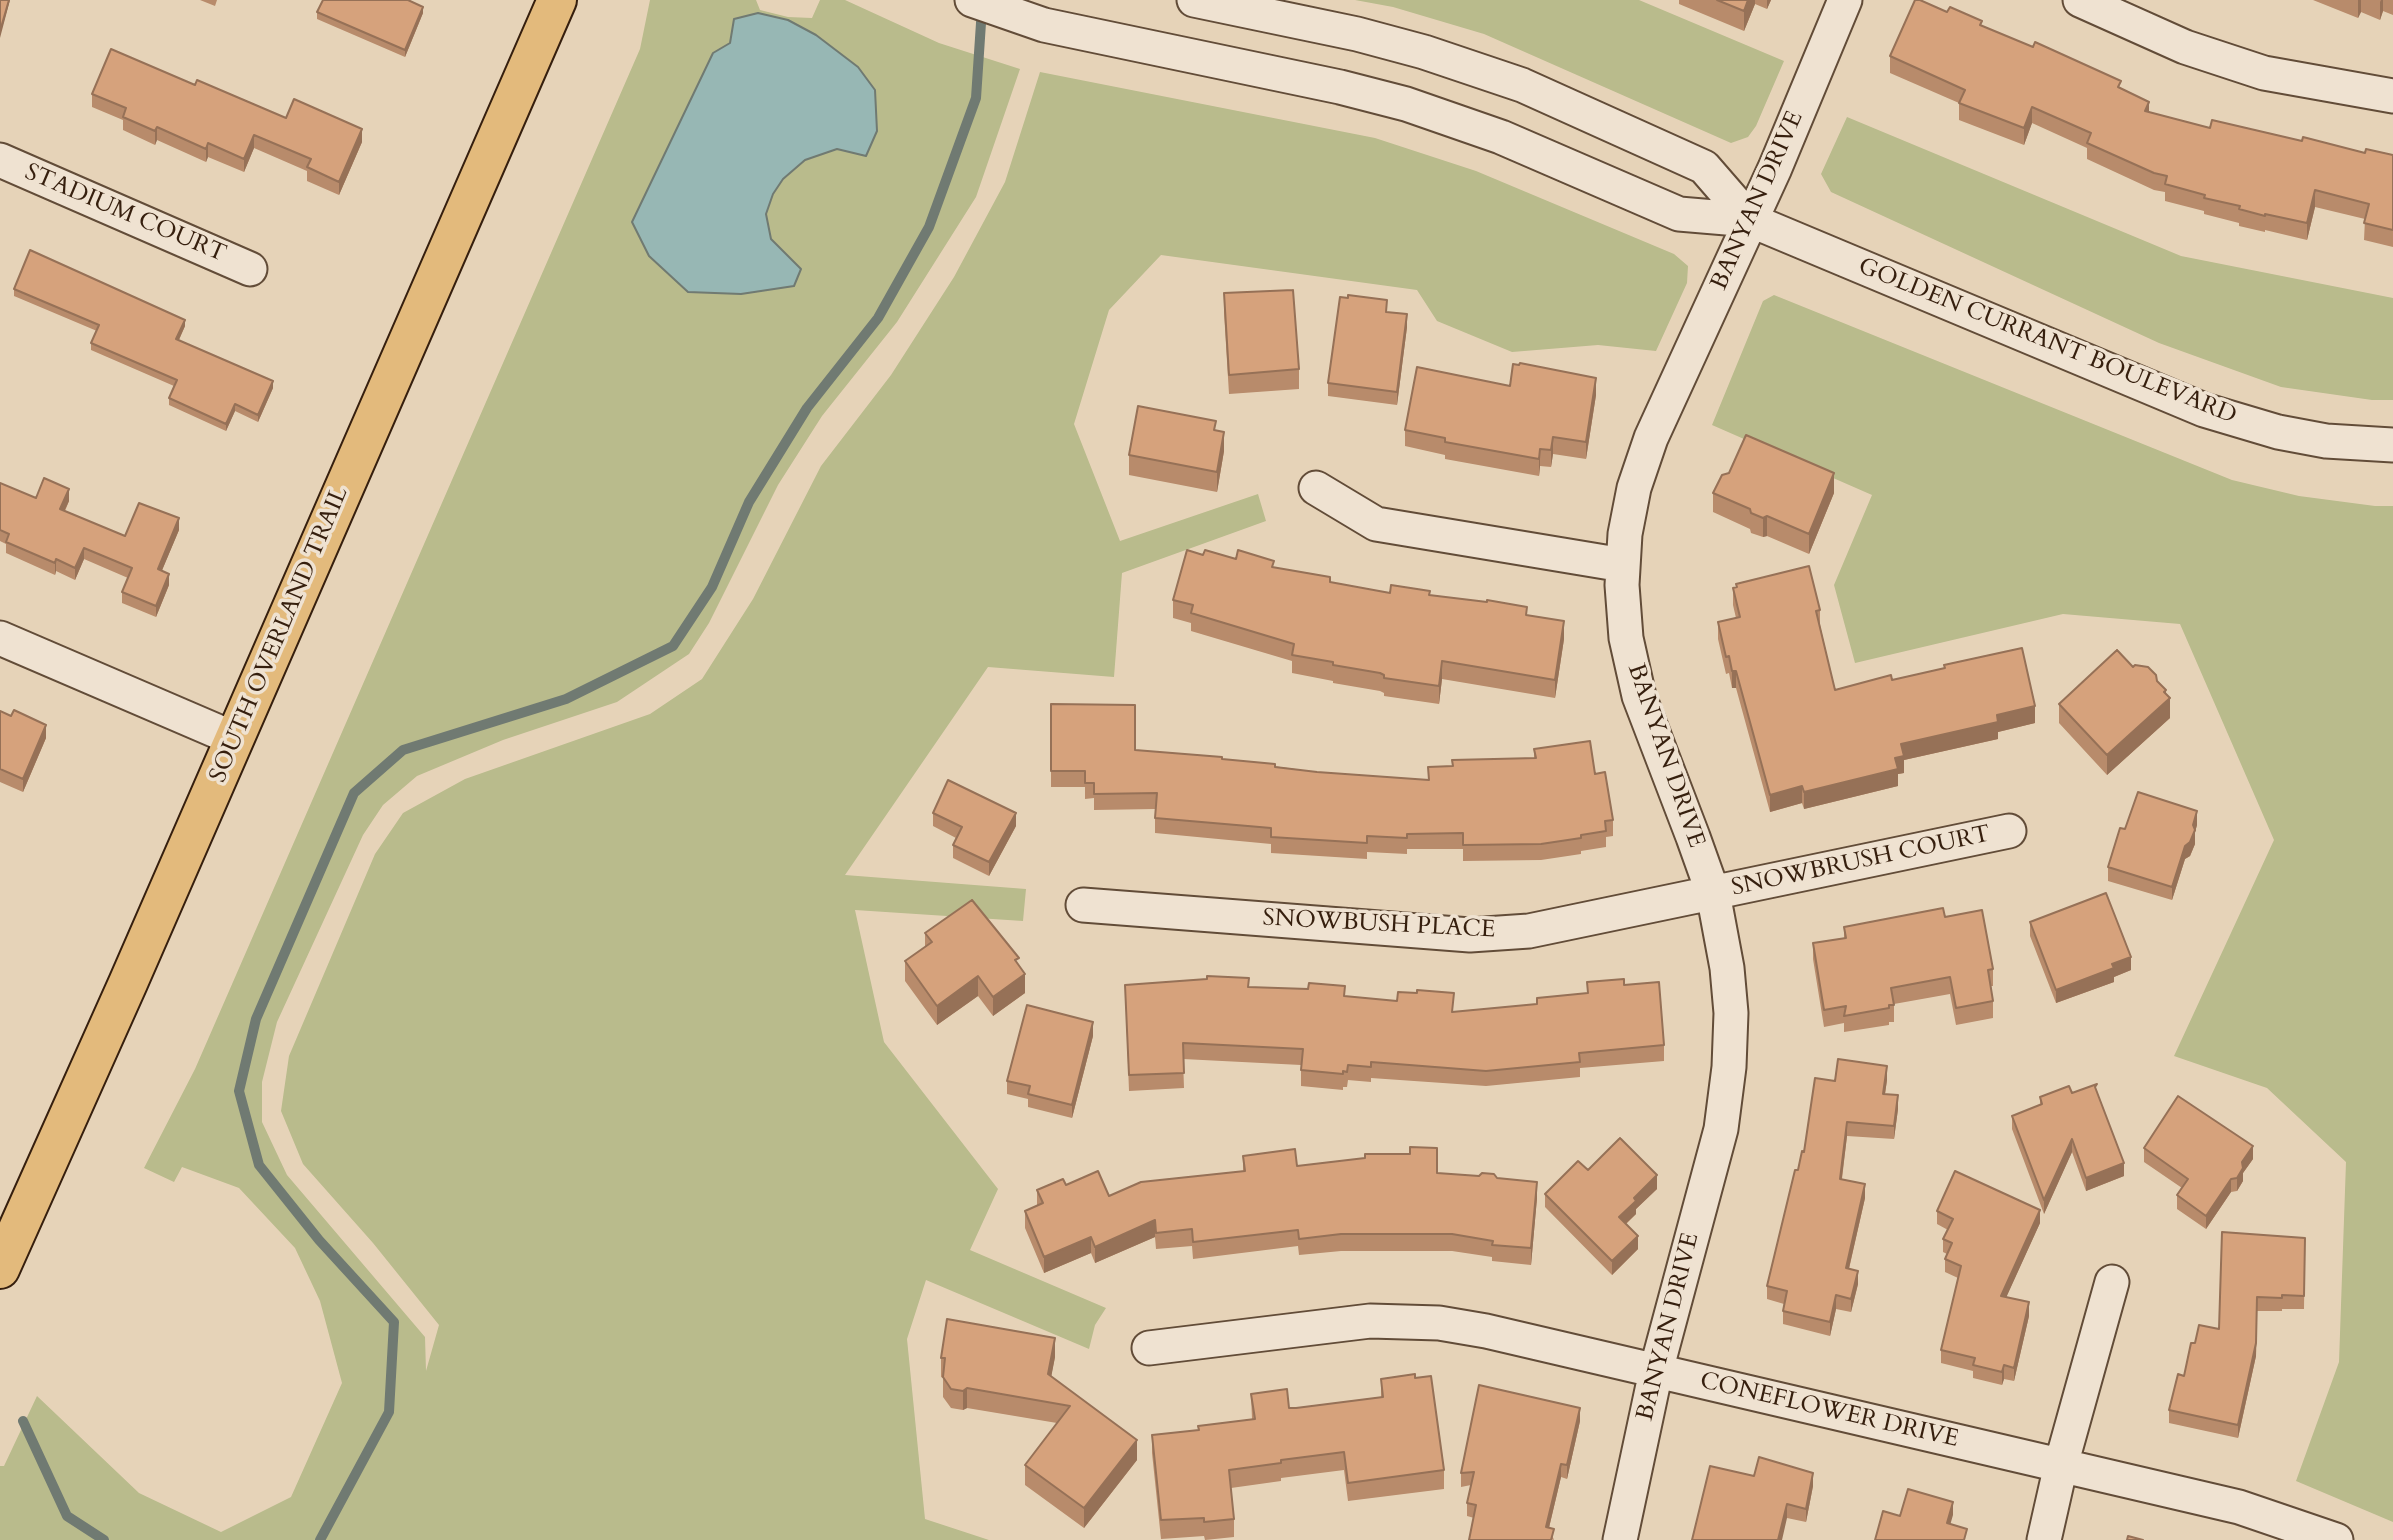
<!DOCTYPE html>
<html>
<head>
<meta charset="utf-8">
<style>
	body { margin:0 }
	canvas { display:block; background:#e6d3b8 }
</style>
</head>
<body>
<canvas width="2393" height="1540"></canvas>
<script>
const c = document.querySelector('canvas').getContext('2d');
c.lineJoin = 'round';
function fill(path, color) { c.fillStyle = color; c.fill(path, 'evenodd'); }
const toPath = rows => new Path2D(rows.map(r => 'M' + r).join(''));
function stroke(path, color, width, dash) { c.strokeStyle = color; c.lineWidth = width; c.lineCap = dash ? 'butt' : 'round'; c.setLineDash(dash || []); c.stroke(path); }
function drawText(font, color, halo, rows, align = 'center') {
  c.font = font + ' Cardo,serif'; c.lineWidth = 7; c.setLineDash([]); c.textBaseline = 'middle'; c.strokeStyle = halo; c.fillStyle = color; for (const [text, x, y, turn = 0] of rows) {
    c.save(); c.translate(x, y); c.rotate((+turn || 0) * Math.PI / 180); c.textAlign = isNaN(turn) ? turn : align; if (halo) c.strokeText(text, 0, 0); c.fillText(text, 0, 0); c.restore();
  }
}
fill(toPath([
	[650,0,756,0,760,10,788,17,812,18,820,0,845,0,939,43,1020,69,976,197,897,322,822,416,778,485,709,623,689,654,617,702,503,740,417,776,383,805,363,835,277,1022,262,1082,262,1122,287,1175,425,1337,426,1371,439,1325,373,1243,303,1164,281,1111,289,1056,375,854,403,813,465,779,650,714,702,679,753,599,821,466,891,375,954,277,1005,182,1040,72,1375,138,1476,171,1674,254,1688,266,1687,283,1656,351,1598,345,1512,352,1437,321,1417,290,1161,255,1109,310,1074,424,1120,541,1258,494,1266,521,1122,573,1114,677,988,667,845,875,1026,889,1023,921,855,910,884,1042,998,1189,970,1250,1106,1308,1095,1325,1089,1349,926,1280,907,1339,925,1519,989,1540,0,1540,0,1466,4,1466,37,1396,139,1493,221,1532,291,1497,342,1383,320,1301,295,1248,239,1188,182,1167,174,1182,144,1168,195,1069,640,49],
	[858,67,837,149,805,160,783,179,773,194,766,214,771,239,801,269,689,292],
	[1355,0,1639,0,1784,61,1756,126,1748,137,1731,143,1484,34,1393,7],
	[1847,117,2181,256,2393,298,2393,400,2372,400,2281,387,2159,343,1831,192,1821,174],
	[1774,295,2232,480,2299,496,2375,506,2393,506,2393,1522,2296,1481,2339,1362,2346,1162,2267,1088,2174,1056,2274,840,2180,624,2063,614,1855,663,1834,585,1872,495,1712,425,1763,301]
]), '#b9bb8c');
const water = toPath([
	[758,13,788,20,816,35,858,67,875,90,877,131,866,156,837,149,805,160,783,179,773,194,766,214,771,239,801,269,794,286,741,294,688,292,649,256,632,222,713,53,730,43,734,19,758,13]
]);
fill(water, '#97b7b4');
stroke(water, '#707a72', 2);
stroke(toPath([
	[23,1421,67,1516,104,1540],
	[320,1540,389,1412,394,1322,319,1240,259,1165,239,1091,256,1019,354,793,403,750,566,699,673,646,712,587,749,502,807,408,878,318,929,227,976,98,982,8]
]), '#707a72', 10);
const street = toPath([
	[972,0,1044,25,1340,87,1406,104,1501,137,1679,214,1750,220,2204,410,2278,432,2326,441,2393,445],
	[1194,0,1357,34,1424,52,1522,85,1704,167,1750,220],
	[2080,0,2185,47,2264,73,2393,96],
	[0,160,250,269],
	[1316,488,1376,524,1623,565],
	[0,638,235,739],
	[1083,905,1470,935,1529,931,2009,831],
	[1149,1348,1370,1321,1439,1323,1486,1331,2239,1507,2336,1540],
	[1620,1540,1656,1371,1721,1129,1729,1067,1731,1013,1727,968,1713,893,1693,837,1639,696,1626,638,1622,585,1625,534,1634,488,1651,438,1775,168,1845,0],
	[2044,1540,2061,1465,2112,1282]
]);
const primary = toPath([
	[0,1269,128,983,557,0]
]);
stroke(street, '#624c38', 37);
stroke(primary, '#361f0e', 42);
stroke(street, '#efe2d1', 33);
stroke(primary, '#e3ba7c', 38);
fill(toPath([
	[200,0,217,0,215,6],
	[1679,0,1771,0,1767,9,1755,4,1744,31,1679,4],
	[2313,0,2393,0,2393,15,2383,11,2380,20,2361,12,2358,18],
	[317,12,423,13,405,57,317,19],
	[1947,12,1982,26,2121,88,2149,112,2210,128,2302,141,2365,153,2393,155,2393,247,2364,240,2365,219,2315,207,2307,240,2265,230,2265,232,2239,226,2239,223,2204,214,2204,211,2165,201,2165,192,2154,190,2087,159,2087,148,2032,123,2024,145,1959,120,1959,103,1890,73,1890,56],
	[195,85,286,118,362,142,339,195,307,181,307,171,254,148,244,172,208,157,206,162,157,140,155,145,123,130,123,120,92,107,92,94],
	[14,289,185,326,179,340,273,388,258,422,235,411,226,431,169,405,169,398,174,386,91,350,91,343,97,331,14,296],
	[1224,293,1299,369,1299,389,1229,394,1224,312],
	[1387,312,1407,327,1397,405,1328,396,1328,383],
	[1510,386,1596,395,1586,459,1553,454,1551,467,1540,466,1539,476,1445,459,1445,455,1405,446,1405,430],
	[1216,430,1224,451,1217,492,1129,475,1129,455],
	[0,483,36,498,69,501,65,511,125,536,179,530,162,570,169,585,156,617,122,603,122,592,128,578,84,559,75,580,56,571,55,575,6,553,6,544,0,541],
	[1713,493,1834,493,1809,554,1767,536,1763,537,1751,533,1750,529,1713,512],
	[1203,555,1236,559,1330,582,1390,593,1430,595,1527,615,1564,639,1555,698,1442,679,1439,704,1384,696,1384,693,1380,691,1333,683,1333,681,1292,673,1292,661,1191,631,1191,623,1173,618,1173,600],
	[1733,588,1820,610,1820,625,1835,690,1892,680,2035,723,1998,732,1998,739,1904,760,1904,773,1898,774,1898,786,1804,809,1802,803,1770,812,1736,688,1732,688,1729,673,1726,674,1718,639,1718,622,1736,618,1733,605],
	[2157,681,2166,694,2170,718,2107,775,2059,723,2059,704],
	[1051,704,1135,750,1222,759,1317,772,1428,780,1453,766,1534,758,1534,749,1595,774,1613,820,1613,836,1606,837,1606,847,1581,851,1581,854,1541,860,1463,861,1463,849,1407,849,1407,854,1367,852,1367,859,1271,853,1271,844,1155,833,1155,809,1094,810,1094,798,1085,799,1085,787,1051,787],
	[0,711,11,716,46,738,23,792,0,782],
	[933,813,1016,826,989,876,953,858,953,845,956,838,933,826],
	[2197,825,2195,832,2195,844,2190,856,2185,859,2172,900,2108,881,2108,867,2125,829],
	[1945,917,1993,969,1993,986,1991,986,1993,1001,1993,1018,1956,1025,1950,994,1894,1004,1894,1022,1889,1022,1889,1025,1844,1032,1844,1023,1824,1027,1813,959,1813,943,1844,938,1844,927],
	[2030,922,2131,970,2114,977,2114,982,2056,1003,2030,936],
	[925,933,1019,965,1025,993,993,1016,978,996,937,1025,905,981,905,961,925,947],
	[1587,982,1624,985,1664,1045,1664,1061,1580,1068,1580,1077,1486,1086,1371,1078,1371,1082,1348,1080,1347,1087,1343,1087,1343,1090,1301,1086,1301,1065,1183,1059,1184,1088,1129,1091,1125,985,1249,987,1345,996,1454,1012,1537,1004,1537,998,1587,993],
	[1093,1036,1072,1118,1028,1107,1028,1099,1007,1094,1007,1081],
	[1887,1080,1885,1094,1898,1109,1894,1139,1847,1136,1842,1179,1865,1198,1849,1269,1858,1284,1851,1312,1836,1309,1830,1336,1783,1324,1783,1311,1784,1304,1767,1299,1767,1286,1798,1170,1835,1081],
	[2097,1091,2124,1176,2086,1191,2072,1152,2044,1214,2012,1129,2012,1116,2040,1105,2040,1097],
	[2144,1148,2253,1159,2243,1173,2243,1181,2237,1191,2231,1192,2206,1229,2177,1209,2177,1195,2182,1188,2144,1162],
	[1243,1156,1297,1166,1437,1173,1497,1178,1537,1198,1531,1265,1492,1261,1492,1257,1452,1251,1341,1251,1299,1255,1298,1246,1193,1259,1192,1246,1156,1249,1155,1237,1095,1263,1091,1253,1044,1273,1025,1228,1025,1211,1037,1206,1037,1190,1066,1185,1109,1196,1243,1171],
	[1588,1170,1657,1189,1636,1209,1636,1214,1626,1224,1638,1249,1612,1275,1545,1207,1545,1194],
	[1937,1211,2040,1223,2006,1297,2029,1316,2014,1381,2004,1379,2002,1385,1973,1378,1973,1371,1941,1363,1941,1350,1958,1278,1945,1272,1945,1259,1947,1254,1943,1252,1943,1239,1948,1230,1937,1224],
	[2305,1238,2304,1309,2282,1309,2282,1311,2257,1311,2256,1356,2238,1438,2169,1423,2169,1410,2184,1376,2195,1343,2219,1329],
	[1055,1357,1051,1376,1137,1460,1084,1528,1025,1485,1025,1465,1057,1423,967,1408,963,1410,951,1408,943,1397,943,1378,941,1377,941,1358],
	[1415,1378,1444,1470,1444,1489,1348,1501,1344,1470,1281,1478,1281,1481,1231,1488,1234,1519,1234,1537,1205,1540,1204,1536,1161,1539,1152,1453,1152,1435,1198,1430,1198,1426,1252,1419,1251,1394,1289,1408,1296,1408,1381,1397,1381,1379],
	[1580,1421,1567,1479,1561,1477,1549,1528,1554,1540,1467,1516,1467,1503,1471,1485,1461,1487,1461,1473],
	[1754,1476,1813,1486,1806,1522,1787,1518]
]), '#b88b6b');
fill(toPath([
	[9,0,10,0,0,38,0,31],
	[1748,0,1755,0,1755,4,1744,31,1744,11],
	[1767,0,1771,0,1767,9],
	[2358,0,2361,0,2361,12,2358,18],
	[2381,0,2383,0,2383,11,2380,20,2380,2],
	[423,7,423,13,405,57,405,50],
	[2149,102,2149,118,2145,111],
	[2032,107,2032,123,2024,145,2024,128],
	[157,127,157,140,155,145,155,131],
	[362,129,362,142,339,195,339,182],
	[254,135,254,148,244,172,244,159],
	[208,143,208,157,206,162,206,149],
	[2315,190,2315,207,2307,240,2307,223],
	[1407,314,1407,327,1397,405,1397,392],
	[185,320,185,326,176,346,176,339],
	[1596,378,1596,395,1586,459,1586,442],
	[273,381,273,388,258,422,258,415],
	[235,404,235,411,226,431,226,424],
	[1224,432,1224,451,1217,492,1217,472],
	[1553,437,1553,454,1551,467,1551,450],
	[1540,449,1540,466,1539,476,1539,459],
	[1834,473,1834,493,1809,554,1809,534],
	[69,489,69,501,60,520,60,509],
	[1767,516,1767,536,1763,537,1763,518],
	[179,518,179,530,158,580,158,569],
	[84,548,84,559,75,580,75,568],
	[56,559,56,571,55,575,55,563],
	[169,574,169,585,156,617,156,606],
	[1564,621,1564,639,1555,698,1555,680],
	[1442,661,1442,679,1439,704,1439,686],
	[1732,671,1736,671,1736,688,1732,688],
	[2166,690,2166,701,2170,698,2170,718,2107,775,2107,755],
	[2035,706,2035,723,1998,732,1998,739,1904,760,1904,773,1898,774,1898,786,1804,809,1804,792,1895,758,1901,744,1997,715],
	[46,725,46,738,23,792,23,779],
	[1802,786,1802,803,1770,812,1770,795],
	[2197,811,2197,825,2195,832,2195,844,2190,856,2185,859,2172,900,2172,887],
	[1016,813,1016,826,989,876,989,862],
	[2131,957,2131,970,2114,977,2114,982,2056,1003,2056,990,2112,964],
	[1025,974,1025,993,993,1016,993,997],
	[978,976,978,996,937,1025,937,1006],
	[1093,1022,1093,1036,1072,1118,1072,1105],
	[1887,1066,1887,1080,1883,1107,1883,1094],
	[1898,1095,1898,1109,1894,1139,1894,1126],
	[1847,1122,1847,1136,1840,1192,1840,1179],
	[2072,1139,2072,1152,2044,1214,2044,1200],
	[2253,1146,2253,1159,2243,1173,2243,1181,2237,1191,2237,1178,2242,1162],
	[2124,1163,2124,1176,2086,1191,2086,1178],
	[1657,1175,1657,1189,1636,1209,1636,1214,1619,1230,1619,1217,1634,1198],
	[2231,1179,2231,1192,2206,1229,2206,1216],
	[1537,1182,1537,1198,1531,1265,1531,1248],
	[1865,1184,1865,1198,1846,1281,1846,1268],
	[2040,1210,2040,1223,2001,1309,2001,1296],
	[1155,1220,1155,1237,1095,1263,1095,1247],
	[1638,1236,1638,1249,1612,1275,1612,1261],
	[1091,1237,1091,1253,1044,1273,1044,1257],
	[1858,1271,1858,1284,1851,1312,1851,1299],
	[1836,1295,1836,1309,1830,1336,1830,1322],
	[2257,1297,2256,1356,2238,1438,2238,1425],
	[2029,1302,2029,1316,2014,1381,2014,1368],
	[1055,1338,1055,1357,1048,1394,1048,1374],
	[2004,1365,2004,1379,2002,1385,2002,1372],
	[967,1388,967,1408,963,1410,963,1391],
	[1580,1408,1580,1421,1567,1479,1567,1465],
	[1137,1440,1137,1460,1084,1528,1084,1508],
	[1561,1464,1561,1477,1546,1540,1546,1527],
	[1813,1473,1813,1486,1806,1522,1806,1509],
	[1953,1502,1953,1515,1947,1536,1947,1523],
	[1787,1504,1787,1518,1782,1540,1778,1540]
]), '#967157');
const building = toPath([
	[0,0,9,0,0,31,0,0],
	[323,0,408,0,423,7,405,50,317,12,323,0],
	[1717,0,1748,0,1744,11,1717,0],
	[1915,0,1920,0,1947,12,1950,7,1982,21,1980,25,2033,47,2035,42,2121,81,2118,87,2149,102,2145,111,2210,128,2212,120,2302,141,2303,137,2365,153,2366,149,2393,155,2393,230,2364,223,2369,204,2315,190,2307,223,2265,214,2265,216,2239,209,2240,206,2204,198,2205,195,2165,184,2167,176,2154,173,2087,143,2091,133,2032,107,2024,128,1959,103,1965,90,1890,56,1915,0],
	[111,49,195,85,197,80,286,118,294,99,362,129,339,182,307,167,311,159,254,135,244,159,208,143,206,149,157,127,155,131,123,117,126,108,92,94,111,49],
	[30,250,185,320,176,339,273,381,258,415,235,404,226,424,169,398,177,380,91,343,99,325,14,289,30,250],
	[1293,290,1299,369,1229,375,1224,293,1293,290],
	[1348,295,1387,300,1386,312,1407,314,1397,392,1328,383,1340,297,1348,298,1348,295],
	[1520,363,1596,378,1586,442,1553,437,1551,450,1540,449,1539,459,1445,442,1445,438,1405,430,1417,367,1510,386,1513,364,1519,365,1520,363],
	[1138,406,1216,421,1214,430,1224,432,1217,472,1129,455,1138,406],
	[1746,435,1834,473,1809,534,1767,516,1763,518,1751,513,1750,509,1713,493,1722,475,1729,473,1746,435],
	[44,478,69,489,60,509,125,536,139,503,179,518,158,569,169,574,156,606,122,592,132,568,84,548,75,568,56,559,55,563,6,542,9,534,0,530,0,483,36,498,44,478],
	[1187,550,1203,555,1205,550,1236,559,1238,550,1274,561,1272,567,1330,577,1330,582,1390,593,1391,585,1430,591,1429,595,1487,602,1487,600,1527,607,1526,615,1564,621,1555,680,1442,661,1439,686,1384,678,1384,675,1380,673,1333,665,1333,662,1292,655,1294,644,1191,613,1193,605,1173,600,1187,550],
	[1809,566,1820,610,1816,611,1835,690,1891,675,1892,680,1945,668,1944,665,2022,648,2035,706,1997,715,1998,722,1901,744,1904,756,1895,758,1898,769,1804,792,1802,786,1770,795,1736,671,1732,671,1729,656,1726,657,1718,622,1740,617,1733,588,1737,587,1736,584,1809,566],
	[2117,650,2133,667,2135,665,2148,667,2156,675,2157,681,2166,690,2164,692,2170,698,2107,755,2059,704,2117,650],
	[1051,704,1135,705,1135,750,1222,757,1222,759,1275,764,1275,767,1317,772,1429,780,1428,767,1453,766,1452,760,1536,758,1534,749,1590,741,1595,774,1605,772,1613,820,1605,821,1606,831,1581,835,1581,838,1541,844,1463,845,1463,833,1407,834,1407,838,1367,836,1367,843,1271,837,1271,828,1155,818,1157,793,1094,794,1094,783,1085,783,1085,771,1051,771,1051,704],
	[14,710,46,725,23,779,0,769,0,711,11,716,14,710],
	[948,780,1016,813,989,862,953,845,962,827,933,813,948,780],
	[2138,792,2197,811,2193,825,2195,830,2190,842,2185,846,2172,887,2108,867,2120,828,2125,829,2138,792],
	[2106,893,2131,957,2112,964,2114,968,2056,990,2030,922,2106,893],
	[972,900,1019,958,1015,960,1025,974,993,997,978,976,937,1006,905,961,932,942,925,933,972,900],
	[1943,908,1945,917,1982,910,1993,969,1988,970,1993,1001,1956,1008,1950,977,1891,988,1894,1005,1889,1005,1889,1008,1844,1016,1846,1006,1824,1010,1813,943,1846,938,1844,927,1943,908],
	[1207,976,1249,978,1248,987,1308,989,1309,983,1345,986,1344,996,1397,1001,1398,992,1417,993,1417,990,1454,993,1452,1012,1537,1004,1537,998,1588,993,1587,982,1624,979,1624,985,1659,982,1664,1045,1579,1053,1580,1062,1486,1071,1371,1062,1371,1067,1348,1065,1347,1072,1343,1071,1343,1074,1301,1070,1303,1049,1183,1043,1184,1073,1129,1075,1125,985,1207,979,1207,976],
	[1027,1005,1093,1022,1072,1105,1028,1094,1030,1086,1007,1081,1027,1005],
	[1838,1059,1887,1066,1883,1094,1898,1095,1894,1126,1847,1122,1840,1179,1865,1184,1846,1268,1858,1271,1851,1299,1836,1295,1830,1322,1783,1311,1787,1291,1767,1286,1795,1170,1798,1170,1802,1151,1804,1152,1815,1078,1835,1081,1838,1059],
	[2097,1084,2095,1087,2124,1163,2086,1178,2072,1139,2044,1200,2012,1116,2042,1104,2040,1097,2069,1086,2072,1093,2097,1084],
	[2178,1096,2253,1146,2242,1162,2243,1168,2237,1178,2231,1179,2206,1216,2177,1195,2188,1179,2144,1148,2178,1096],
	[1620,1138,1657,1175,1634,1198,1636,1201,1619,1217,1638,1236,1612,1261,1545,1194,1578,1161,1588,1170,1620,1138],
	[1410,1147,1437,1148,1437,1173,1479,1176,1482,1173,1494,1174,1497,1178,1537,1182,1531,1248,1492,1245,1493,1241,1452,1234,1341,1234,1299,1239,1298,1230,1193,1242,1192,1229,1156,1233,1155,1220,1095,1247,1091,1237,1044,1257,1025,1211,1043,1203,1037,1190,1063,1179,1066,1185,1098,1171,1109,1196,1141,1182,1245,1171,1243,1156,1295,1149,1297,1166,1365,1158,1365,1154,1410,1154,1410,1147],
	[1955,1171,2040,1210,2001,1296,2029,1302,2014,1368,2004,1365,2002,1372,1973,1365,1975,1358,1941,1350,1961,1266,1945,1259,1952,1243,1943,1239,1953,1219,1937,1211,1955,1171],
	[2222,1232,2305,1238,2304,1296,2282,1295,2282,1298,2257,1297,2256,1343,2238,1425,2169,1410,2178,1374,2184,1376,2191,1343,2195,1343,2199,1325,2219,1329,2222,1232],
	[947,1319,1055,1338,1048,1374,1137,1440,1084,1508,1025,1465,1070,1406,967,1388,963,1391,951,1389,943,1377,945,1358,941,1358,947,1319],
	[1415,1374,1415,1378,1431,1376,1444,1470,1348,1483,1344,1452,1281,1460,1281,1463,1229,1470,1234,1519,1204,1522,1204,1518,1161,1520,1152,1435,1199,1430,1198,1426,1255,1419,1251,1394,1287,1389,1289,1408,1296,1408,1383,1397,1381,1379,1415,1374],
	[1479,1385,1580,1408,1567,1465,1561,1464,1546,1527,1554,1529,1551,1540,1469,1540,1476,1505,1467,1503,1474,1472,1461,1473,1479,1385],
	[1759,1457,1813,1473,1806,1509,1787,1504,1778,1540,1692,1540,1710,1466,1754,1476,1759,1457],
	[1908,1489,1953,1502,1947,1523,1967,1529,1964,1540,1875,1540,1883,1511,1900,1516,1908,1489],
	[2128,1536,2143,1540,2127,1540,2128,1536]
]);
fill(building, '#d6a27c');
stroke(building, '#967157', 2);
drawText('24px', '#361f0e', '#efe2d1', [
	["BANYAN DRIVE",1758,201,-66],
	["STADIUM COURT",125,214,23],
	["GOLDEN CURRANT BOULEVARD",2047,342,22],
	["SOUTH OVERLAND TRAIL",280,635,-67],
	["BANYAN DRIVE",1665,756,71],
	["SNOWBRUSH COURT",1861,862,-12],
	["SNOWBUSH PLACE",1379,925,3],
	["BANYAN DRIVE",1669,1327,-76],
	["CONEFLOWER DRIVE",1829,1411,13]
]);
</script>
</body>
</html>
